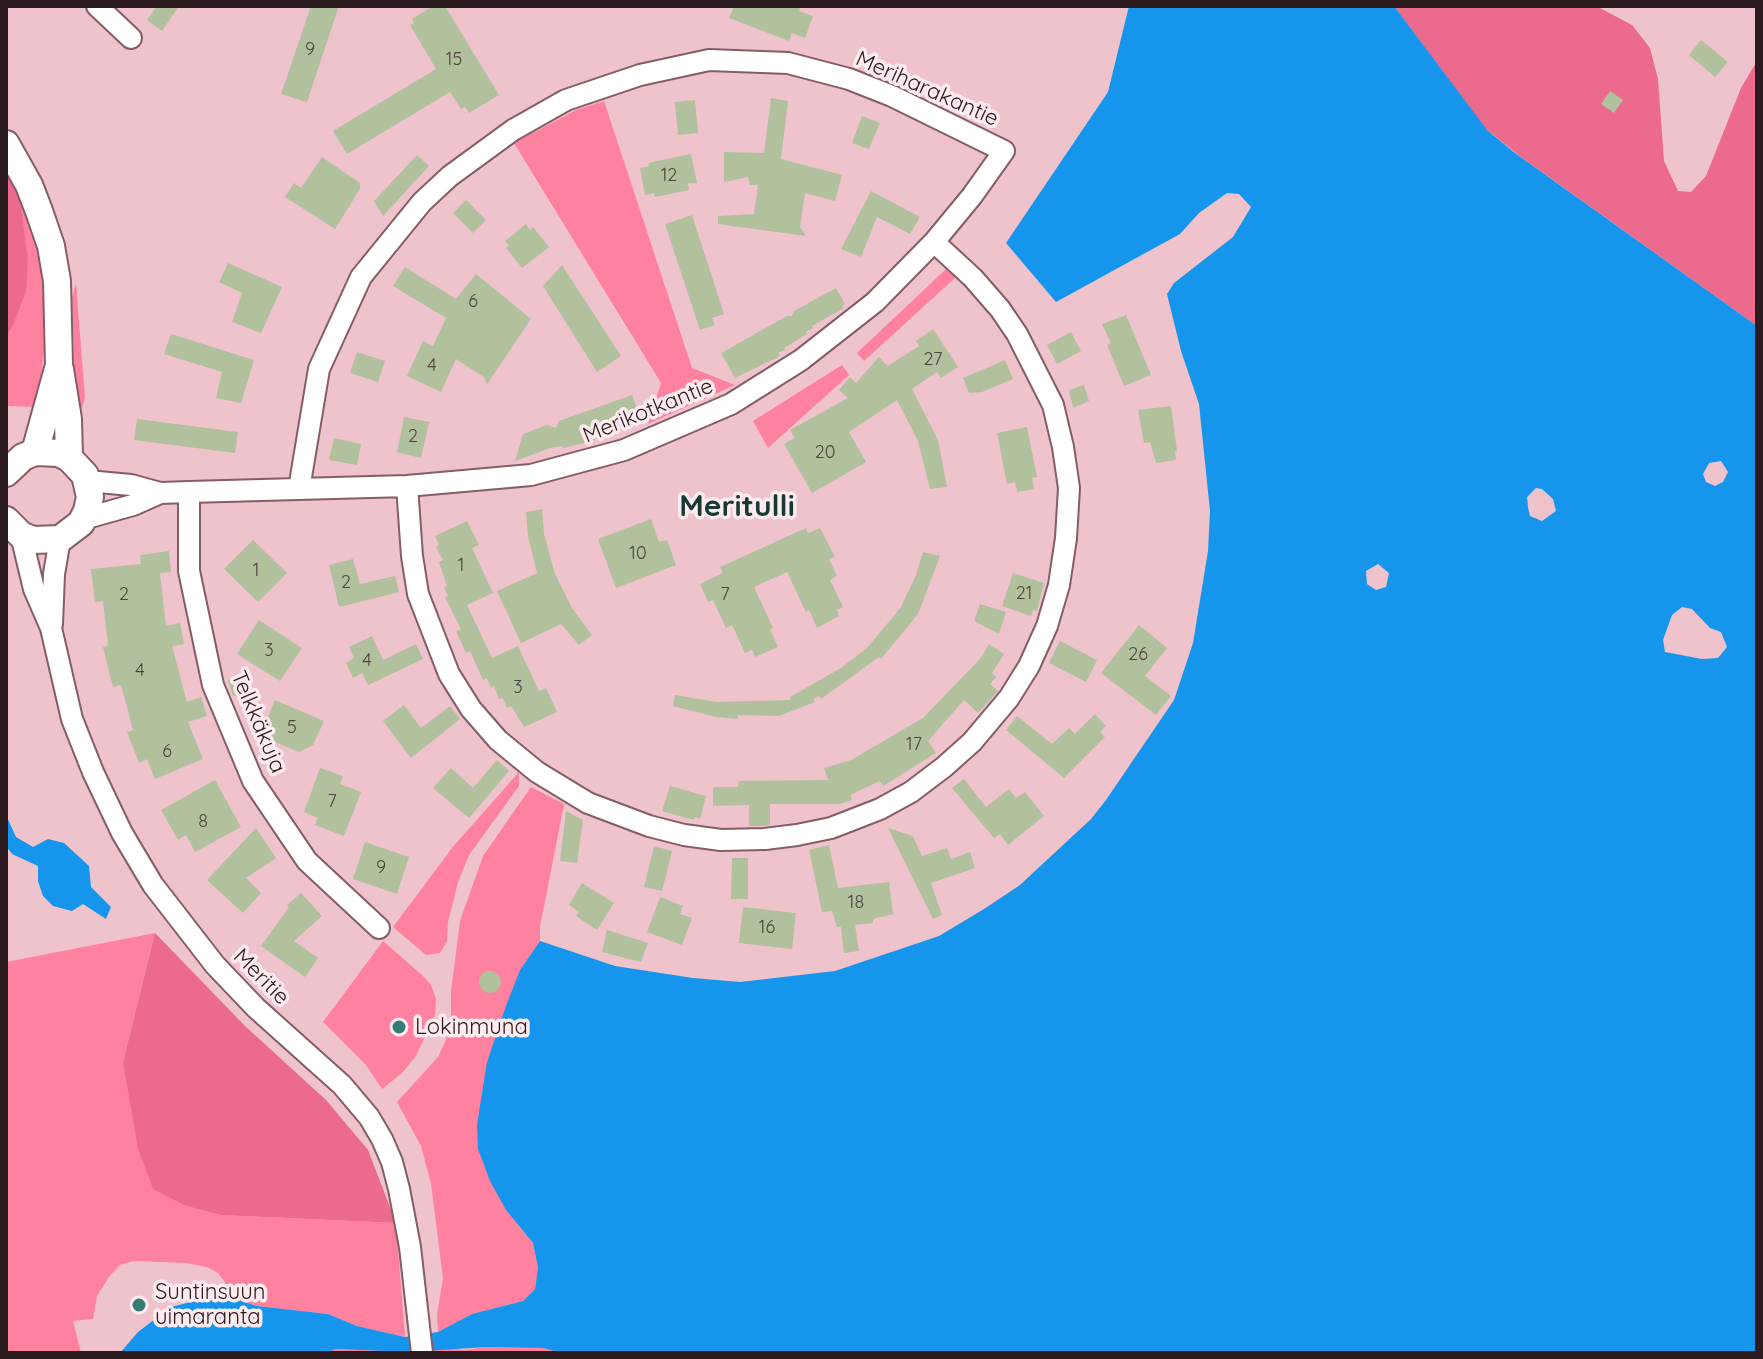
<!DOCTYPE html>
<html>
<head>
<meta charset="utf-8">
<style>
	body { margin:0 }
	#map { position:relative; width:1763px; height:1359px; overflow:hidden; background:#efc3cb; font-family:Quicksand,sans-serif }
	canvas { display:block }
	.frame { position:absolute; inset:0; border:8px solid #2c1c1f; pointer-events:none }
</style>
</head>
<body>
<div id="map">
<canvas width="1763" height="1359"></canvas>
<div class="frame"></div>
</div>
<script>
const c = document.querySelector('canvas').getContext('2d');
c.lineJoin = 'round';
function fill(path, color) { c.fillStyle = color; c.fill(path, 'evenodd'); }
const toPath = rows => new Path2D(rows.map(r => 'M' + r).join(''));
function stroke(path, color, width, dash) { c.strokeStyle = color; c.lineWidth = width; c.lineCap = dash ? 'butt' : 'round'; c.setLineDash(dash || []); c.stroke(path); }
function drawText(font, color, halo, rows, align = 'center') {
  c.font = font + ' Quicksand,sans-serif'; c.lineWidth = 7; c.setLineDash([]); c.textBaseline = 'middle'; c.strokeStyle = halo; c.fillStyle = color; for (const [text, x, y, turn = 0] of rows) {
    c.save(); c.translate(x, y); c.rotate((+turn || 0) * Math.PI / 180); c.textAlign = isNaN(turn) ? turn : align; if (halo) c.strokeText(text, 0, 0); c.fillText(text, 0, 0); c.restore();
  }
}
fill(toPath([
	[604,101,692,368,735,385,648,424,661,383,514,143,576,110],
	[20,198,38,247,44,285,46,336,37,407,6,406,6,337,13,326,26,292],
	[946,269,956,277,864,361,857,353],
	[76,283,85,398,82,408,76,411,72,298],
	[842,365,849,375,768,448,753,421],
	[519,772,519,786,469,855,458,882,448,922,447,941,440,953,426,955,393,927,452,848],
	[531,787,564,804,540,927,540,941,520,970,487,1062,506,1210,533,1243,538,1268,535,1289,523,1301,472,1314,438,1332,437,1315,443,1278,431,1184,421,1146,397,1102,438,1057,446,1040,451,1020,451,991,460,921,483,856],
	[155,933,123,1062,221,1215,396,1223,405,1337,357,1326,328,1314,257,1306,225,1296,225,1282,218,1273,207,1267,186,1263,134,1261,120,1265,109,1277,97,1296,93,1319,73,1321,81,1353,6,1353,6,962],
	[383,941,422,975,431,985,436,999,435,1015,416,1056,402,1073,382,1089,366,1065,323,1022],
	[449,1347,462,1350,487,1347,543,1348,562,1353,325,1353,336,1349,409,1352]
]), '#fe82a0');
fill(toPath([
	[1394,6,1596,6,1632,25,1650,48,1658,79,1664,161,1678,191,1691,192,1706,176,1741,88,1757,61,1757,326,1521,157,1485,128],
	[6,174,20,198,28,261,26,292,13,326,6,337],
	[155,933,245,1026,326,1100,368,1150,396,1223,221,1215,184,1205,153,1189,138,1149,123,1062]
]), '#ec6a8c');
fill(toPath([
	[1129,6,1394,6,1487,130,1515,153,1757,326,1757,1353,562,1353,543,1348,487,1347,409,1352,336,1349,325,1353,120,1353,138,1332,171,1307,211,1297,225,1296,257,1306,328,1314,357,1326,405,1337,438,1332,472,1314,523,1301,535,1289,538,1268,533,1243,506,1210,490,1181,478,1149,477,1125,487,1062,506,1006,520,970,540,941,615,966,693,978,740,982,835,971,939,936,984,909,1020,885,1091,819,1106,800,1174,700,1193,643,1208,551,1210,511,1199,404,1181,351,1167,294,1174,283,1233,237,1251,207,1239,194,1227,193,1199,213,1180,234,1056,302,1006,243,1108,92],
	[1721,461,1728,472,1723,482,1715,486,1706,482,1703,474,1709,463],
	[1536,488,1542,489,1553,499,1556,511,1542,521,1530,516,1528,507,1527,497],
	[1378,564,1389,573,1386,587,1376,590,1367,584,1366,571],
	[1682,607,1692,609,1710,628,1721,632,1727,647,1718,658,1702,659,1665,652,1663,640,1672,615],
	[6,815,16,837,33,847,48,839,64,843,89,866,91,887,111,907,106,919,83,904,72,911,53,906,43,896,38,881,38,866,12,854,6,846]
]), '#1596ec');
fill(toPath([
	[157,6,179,6,162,31,147,20],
	[311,6,339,6,307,102,281,94],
	[433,6,445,6,499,95,469,113,465,107,461,109,450,92,347,154,333,131,436,69,410,25,414,23,412,19],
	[734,6,801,6,799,11,813,16,805,38,792,33,789,41,729,18],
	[1701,40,1728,62,1715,77,1689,55],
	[1610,91,1623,100,1614,113,1601,104],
	[771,98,788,101,781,159,842,175,835,201,805,193,800,227,806,236,718,224,718,216,754,214,758,185,750,185,748,177,724,182,724,152,764,153],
	[695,100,698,133,678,135,675,102],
	[862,116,880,123,869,149,852,143],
	[691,154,697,183,688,183,689,190,655,197,654,193,645,195,640,168,649,166,648,163],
	[417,155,429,166,383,216,374,201],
	[322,157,360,183,360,189,335,229,285,197,294,183,301,188],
	[871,191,920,217,910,234,877,217,861,257,841,249],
	[466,200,486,220,473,233,453,213],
	[692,215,724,314,712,318,715,325,700,330,665,224],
	[526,224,530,230,533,227,549,247,522,268,506,248,509,246,505,241],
	[228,263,282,287,261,333,232,322,242,293,219,282],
	[562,265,621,356,597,372,543,286],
	[405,267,456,299,476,274,531,319,487,384,484,377,456,359,441,392,407,376,423,341,433,346,446,318,393,286],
	[836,288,845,304,842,306,844,308,812,326,813,328,806,332,807,334,784,348,785,350,778,353,780,356,735,378,721,353,787,316,792,316,794,311],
	[1126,315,1151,375,1124,386,1107,345,1111,343,1102,324],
	[933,329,958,367,941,378,937,372,912,389,938,440,947,487,930,489,918,441,897,400,849,432,866,462,812,493,784,444,795,438,790,430,848,398,839,390,850,377,856,383,879,357,888,366,919,346,916,341],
	[1071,332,1081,351,1057,364,1047,345],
	[171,334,254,360,241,403,216,398,222,372,164,354],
	[357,352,385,361,378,382,350,373],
	[1005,360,1013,379,982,392,969,393,963,378],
	[1084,385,1089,401,1073,408,1069,390],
	[632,395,642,422,588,442,563,448,562,446,553,447,515,461,523,434,547,425,556,428,559,421],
	[1171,406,1177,451,1175,451,1176,460,1156,463,1150,442,1144,443,1138,410],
	[404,417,429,422,421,458,397,452],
	[137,419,238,432,235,453,134,440],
	[1027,427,1037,477,1032,478,1034,489,1017,492,1015,482,1007,484,997,433],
	[334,438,361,444,357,465,329,460],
	[542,509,544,534,555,574,572,608,592,635,579,645,561,624,521,643,497,591,537,573,528,536,526,512],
	[651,519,659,542,667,540,676,565,616,588,598,539],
	[467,521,479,545,472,548,493,593,467,605,492,658,518,646,539,691,546,688,557,712,524,727,511,706,507,708,503,698,499,699,494,686,491,688,487,678,483,680,470,651,466,653,456,631,461,629,445,597,448,596,444,587,447,586,439,562,443,560,436,547,439,545,435,536],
	[806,528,808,533,820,528,835,557,829,559,837,576,830,580,843,607,837,610,839,616,817,628,809,610,806,612,787,572,754,587,773,628,770,629,778,647,755,657,752,650,745,653,732,625,726,628,713,600,708,602,700,584,723,573,720,567],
	[253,540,287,573,258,602,224,569],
	[169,551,171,572,160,573,166,626,180,623,184,644,172,646,187,702,201,697,207,716,188,722,203,759,155,779,147,759,139,763,127,732,133,730,121,685,113,687,103,647,108,645,103,601,95,602,91,569,141,564,140,555],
	[923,552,940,556,918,614,881,659,879,657,821,699,819,696,813,699,815,702,779,716,738,715,738,719,716,717,673,706,675,695,716,702,791,700,790,697,841,668,867,648,901,607,916,575],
	[353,559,360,584,395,576,399,592,339,607,329,565],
	[1013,573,1044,583,1037,611,1033,610,1031,616,1002,606],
	[980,604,1006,612,999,634,974,621],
	[259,620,302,648,280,681,237,654],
	[1139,625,1167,648,1145,676,1171,696,1156,715,1101,673],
	[372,636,383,660,416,644,423,659,368,685,362,673,353,678,346,663,354,658,349,647],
	[1060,641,1097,660,1086,682,1049,663],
	[989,644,1004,654,992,673,996,677,990,684,998,691,978,713,964,700,928,741,936,753,883,786,880,781,850,795,852,800,839,804,770,804,770,825,764,826,749,826,749,805,713,806,713,787,738,787,739,781,828,780,824,768,851,760,923,718,980,659],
	[242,675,248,691,233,696,228,680],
	[275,700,324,721,313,745,299,752,260,736],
	[404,705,421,728,450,706,460,719,411,758,383,721],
	[1095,714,1106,726,1100,732,1105,737,1064,778,1006,730,1017,716,1052,744,1069,728,1075,734],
	[497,760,509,771,469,818,433,788,451,768,473,788],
	[320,768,343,776,340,784,361,792,344,836,315,825,318,818,304,812],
	[964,779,986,807,1009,789,1016,798,1025,792,1044,816,1008,845,1000,834,994,838,952,788],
	[215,780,241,827,195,852,186,835,178,840,161,810],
	[670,786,706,796,700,819,695,817,694,820,662,811],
	[566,811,583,820,577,863,560,861],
	[256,828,276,858,246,878,261,893,243,913,207,880],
	[888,828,913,836,922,856,947,848,951,859,970,852,975,868,931,883,942,915,933,919],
	[365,842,409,857,397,894,353,879],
	[829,845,838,888,889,882,893,914,873,919,873,923,855,925,859,951,844,953,841,927,837,927,832,911,822,912,809,850],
	[654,846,672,851,662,891,644,887],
	[732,858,748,858,748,899,731,899],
	[582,883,614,903,597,930,576,916,579,912,569,905],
	[301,893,322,916,294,941,318,958,305,977,261,946,289,907,287,905],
	[660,897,683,906,680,914,692,918,682,945,647,932],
	[743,907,796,913,792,949,739,943],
	[607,930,648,943,641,962,602,952],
	'479 982a11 11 0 1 1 22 0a11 11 0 1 1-22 0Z'
]), '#b1c09d');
const minor = toPath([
	[97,6,131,38],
	[87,481,131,485,160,493,189,492,407,486,531,475,624,450,731,404,801,360,875,302,934,242,972,196,1004,151,892,96,849,79,788,63,709,60,640,75,566,100,513,130,450,176,422,202,361,277,319,369,299,489],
	[407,486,412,556,418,594,449,674,471,709,498,740,537,772,588,803,649,826,684,835,721,840,765,839,797,835,831,828,880,809,911,792,944,767,972,742,1009,698,1029,666,1047,626,1059,585,1066,538,1069,488,1063,447,1053,405,1017,334,1000,309,973,278,934,242],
	[189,492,189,571,213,685,253,781,307,861,379,928],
	[83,519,133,505,160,493],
	[21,535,34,589,51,628,72,719,93,772,122,833,153,885,215,965,256,1008,342,1085,369,1117,382,1139,392,1162,399,1189,410,1247,422,1353],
	[52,624,54,574,60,539]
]);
const tertiary = toPath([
	[6,144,29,185,39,211,51,246,57,281,59,365,35,452],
	[60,369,68,419,69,458],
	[6,473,23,457,35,452,59,453,69,458,85,475,90,497,87,511,81,523,60,539,33,540,21,535,6,520]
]);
stroke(minor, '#845d65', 24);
stroke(tertiary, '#845d65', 30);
stroke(minor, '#fff', 20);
stroke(tertiary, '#fff', 26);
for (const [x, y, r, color] of [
	[399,1027,8,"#357c75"],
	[139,1305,8,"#357c75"]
]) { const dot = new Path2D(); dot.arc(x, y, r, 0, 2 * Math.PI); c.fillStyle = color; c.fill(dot); stroke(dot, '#feebef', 3); }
drawText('18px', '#4d453e', null, [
	["9",310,50],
	["15",454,60],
	["12",669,176],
	["6",473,302],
	["27",933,360],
	["4",432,366],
	["2",413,437],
	["20",825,453],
	["10",638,554],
	["1",461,566],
	["1",256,571],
	["2",346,583],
	["21",1024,594],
	["2",124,595],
	["7",725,595],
	["3",269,651],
	["26",1138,655],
	["4",367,661],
	["4",140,671],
	["3",518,688],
	["5",292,728],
	["17",914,745],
	["6",167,752],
	["7",332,802],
	["8",203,822],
	["9",381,868],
	["18",856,903],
	["16",767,928]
]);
drawText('22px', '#2c1c1f', '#feebef', [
	["Meriharakantie",927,89,24],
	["Merikotkantie",648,411,-22],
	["Telkkäkuja",258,722,67],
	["Meritie",261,977,45]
]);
drawText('22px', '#2c1c1f', '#feebef', [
	["Lokinmuna",415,1027],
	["Suntinsuun",155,1292],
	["uimaranta",155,1317]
], 'left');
drawText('bold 30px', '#183a36', '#feebef', [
	["Meritulli",737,507]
]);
</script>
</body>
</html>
